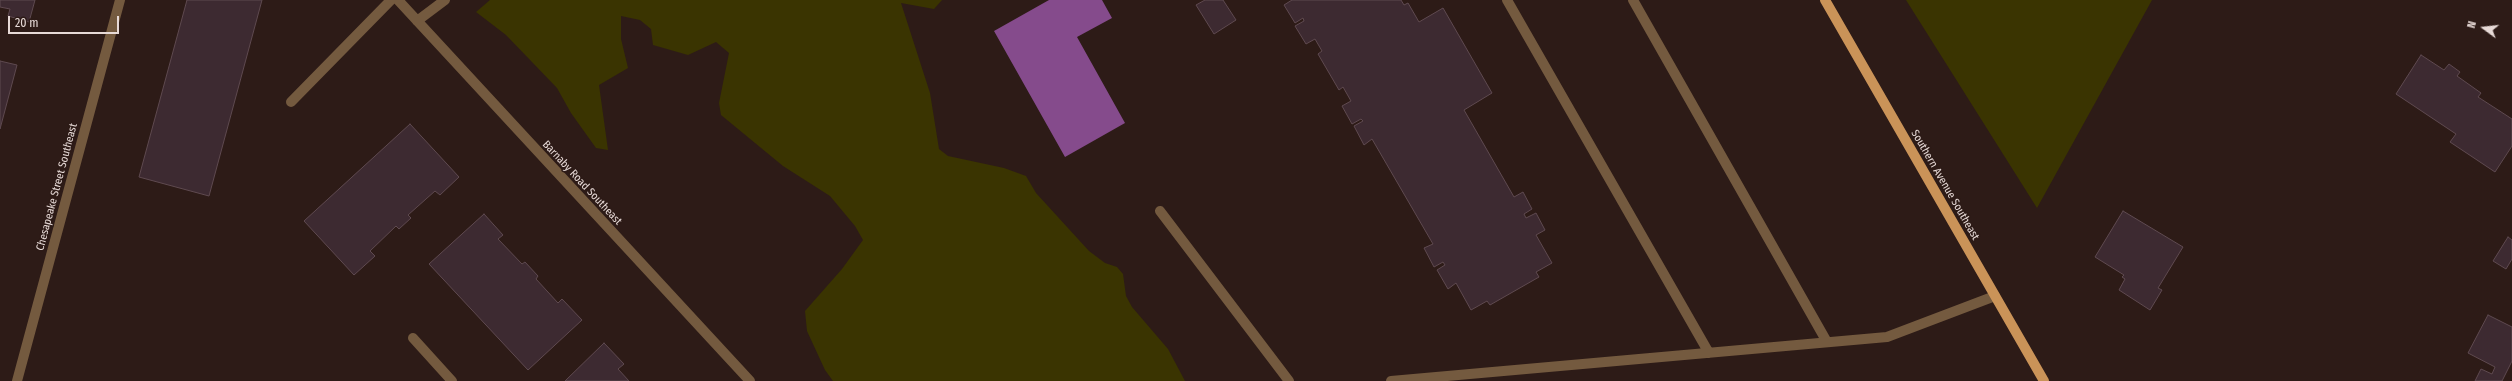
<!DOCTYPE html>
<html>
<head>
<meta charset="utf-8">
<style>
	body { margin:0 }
	#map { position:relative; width:2512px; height:381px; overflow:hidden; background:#2d1b17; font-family:"Fira Sans Condensed",sans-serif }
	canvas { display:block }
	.north { position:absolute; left:2464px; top:8px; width:40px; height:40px; -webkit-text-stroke:3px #2d1b17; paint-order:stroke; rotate:285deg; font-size:11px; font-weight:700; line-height:16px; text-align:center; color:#e7dad7 }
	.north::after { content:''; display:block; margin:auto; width:14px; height:18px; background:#e7dad7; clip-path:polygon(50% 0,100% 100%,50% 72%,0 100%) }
	.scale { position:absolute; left:8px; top:16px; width:111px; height:18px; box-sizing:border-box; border:2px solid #e7dad7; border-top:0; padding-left:5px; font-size:12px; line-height:14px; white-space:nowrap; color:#e7dad7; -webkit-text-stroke:3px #2d1b17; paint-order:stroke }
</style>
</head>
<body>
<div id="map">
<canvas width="2512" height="381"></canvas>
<div class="north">N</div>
<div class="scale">20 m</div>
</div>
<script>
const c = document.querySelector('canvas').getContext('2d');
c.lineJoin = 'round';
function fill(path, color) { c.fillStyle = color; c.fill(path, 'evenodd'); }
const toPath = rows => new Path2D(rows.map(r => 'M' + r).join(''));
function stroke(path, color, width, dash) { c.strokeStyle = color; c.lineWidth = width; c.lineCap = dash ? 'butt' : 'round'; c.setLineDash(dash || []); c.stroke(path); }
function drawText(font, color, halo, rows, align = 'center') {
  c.font = font + ' "Fira Sans Condensed",sans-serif'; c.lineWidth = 3; c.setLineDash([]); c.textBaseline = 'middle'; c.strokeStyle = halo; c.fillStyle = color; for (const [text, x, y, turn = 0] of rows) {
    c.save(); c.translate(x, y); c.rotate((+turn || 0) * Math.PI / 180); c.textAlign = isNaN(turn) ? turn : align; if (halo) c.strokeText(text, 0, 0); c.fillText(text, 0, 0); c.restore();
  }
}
fill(toPath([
	[490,0,942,0,934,9,901,3,930,93,939,149,948,156,1004,168,1026,176,1036,193,1089,251,1105,263,1117,267,1123,274,1126,296,1132,307,1168,349,1185,381,833,381,825,370,807,331,805,311,842,269,863,240,855,226,830,196,783,166,721,115,719,103,729,53,716,42,688,55,653,45,651,29,640,20,621,16,621,39,628,68,599,85,608,150,596,148,571,113,557,88,506,35,476,12],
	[1906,0,2152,0,2037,208]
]), '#3a3401');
fill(toPath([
	[1049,0,1102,0,1112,18,1077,37,1125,123,1065,157,994,31]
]), '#854b8c');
const building = toPath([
	[0,0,35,0,29,22,8,16,10,9,0,7,0,0],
	[187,0,262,0,209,196,139,177,187,0],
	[1205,0,1223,0,1236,20,1214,34,1196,5,1205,0],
	[1292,0,1401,0,1404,5,1408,3,1419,22,1443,8,1492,93,1464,110,1514,197,1523,192,1532,209,1524,214,1526,218,1536,213,1545,230,1536,235,1552,263,1536,272,1539,277,1490,305,1487,301,1471,310,1456,283,1448,289,1437,270,1445,265,1443,262,1434,267,1424,248,1433,244,1372,139,1364,145,1354,126,1363,121,1361,119,1352,124,1342,106,1351,101,1343,87,1339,90,1318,54,1322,51,1315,39,1306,44,1295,26,1304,21,1303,18,1295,23,1284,5,1292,0],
	[2421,55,2444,70,2449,64,2460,72,2457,76,2481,93,2478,97,2512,119,2512,146,2495,172,2450,142,2456,134,2396,94,2421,55],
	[0,61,17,65,0,129,0,61],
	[410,124,459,177,440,195,435,191,408,215,411,218,399,229,396,226,370,251,375,256,354,275,304,221,410,124],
	[2123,211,2183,247,2158,288,2162,290,2150,310,2119,290,2125,279,2122,277,2124,275,2095,257,2123,211],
	[484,214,503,235,498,239,522,264,525,262,538,276,536,279,558,303,562,299,582,320,528,370,429,264,484,214],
	[2508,237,2512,240,2512,259,2506,269,2493,261,2508,237],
	[2488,315,2512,327,2512,361,2502,381,2475,381,2481,369,2492,374,2495,367,2468,353,2488,315],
	[604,343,624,364,618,369,629,381,565,381,604,343]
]);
fill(building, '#3d2a31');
stroke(building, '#5f4a50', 1);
stroke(toPath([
	[398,0,750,381],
	[1507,0,1709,353],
	[1633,0,1827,342],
	[417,21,445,0],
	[291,102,391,0],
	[1160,211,1289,381],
	[413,338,452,381],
	[17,381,120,0],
	[1391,381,1887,337,1995,296]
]), '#745a3f', 10);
stroke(toPath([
	[1825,0,2044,381]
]), '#ca9358', 10);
drawText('11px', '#e7dad7', '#2d1b17', [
	["Barnaby Road Southeast",582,183,47],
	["Southern Avenue Southeast",1945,185,60],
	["Chesapeake Street Southeast",57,187,-75]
]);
</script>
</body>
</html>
